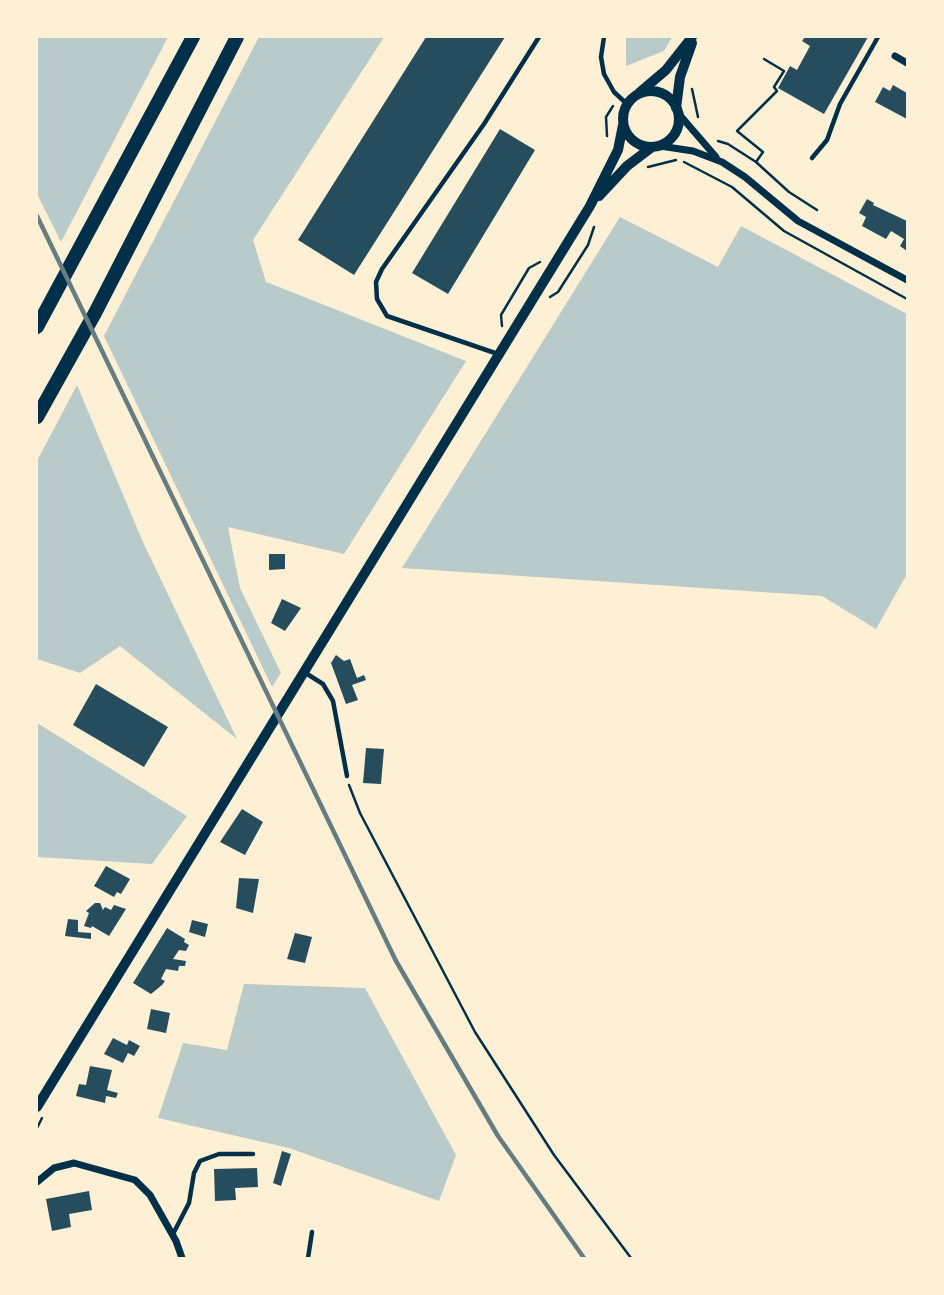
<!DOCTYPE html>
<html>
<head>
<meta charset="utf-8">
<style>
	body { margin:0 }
	#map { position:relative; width:944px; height:1295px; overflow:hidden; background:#fdf0d5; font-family:Lato,sans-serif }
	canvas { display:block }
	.frame { position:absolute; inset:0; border:38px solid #fdf0d5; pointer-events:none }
</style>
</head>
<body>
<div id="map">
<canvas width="944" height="1295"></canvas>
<div class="frame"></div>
</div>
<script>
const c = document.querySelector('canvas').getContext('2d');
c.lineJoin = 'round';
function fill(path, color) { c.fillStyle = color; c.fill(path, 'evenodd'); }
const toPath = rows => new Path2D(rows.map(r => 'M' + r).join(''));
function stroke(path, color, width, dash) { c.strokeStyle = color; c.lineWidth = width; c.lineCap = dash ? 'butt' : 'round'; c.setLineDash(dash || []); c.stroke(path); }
fill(toPath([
	[37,37,168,37,61,242,37,194],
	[259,37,384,37,253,240,266,282,466,361,344,554,228,527,240,588,281,673,272,687,104,336],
	[626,37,672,37,664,51,626,66],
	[620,217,718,267,741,226,907,314,907,574,876,629,822,596,402,568],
	[77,385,142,540,237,739,120,646,80,673,37,659,37,461],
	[37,723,187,816,152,864,37,857],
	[244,984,365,988,456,1155,439,1201,289,1148,158,1118,183,1043,227,1050]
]), '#b9caca');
fill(toPath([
	[426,37,505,37,354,275,298,240],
	[805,37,868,37,824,114,778,88,790,66,797,70,810,46,802,41],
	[893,85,907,93,907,119,875,102,883,87,890,91],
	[500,129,535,150,448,294,412,273],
	[867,199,874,203,873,205,907,221,907,251,900,246,904,239,891,231,886,239,862,226,866,217,859,213],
	[269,554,285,554,285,569,269,570],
	[282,599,301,608,285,631,271,623],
	[336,655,344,661,350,659,357,678,364,675,366,680,352,685,358,700,346,704,331,663],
	[96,684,168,727,144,767,73,725],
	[366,748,384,749,381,784,363,783],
	[242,809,263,822,245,855,220,842],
	[106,866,130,879,121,894,117,892,114,897,94,886],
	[239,878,259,879,253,913,236,908],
	[95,903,100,903,103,910,105,907,111,910,114,905,126,909,109,936,92,926,91,928,84,926,89,913,86,911],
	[68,919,78,920,78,932,91,933,91,939,65,936],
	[192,920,208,924,205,937,189,932],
	[167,928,185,939,184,942,189,945,186,951,179,950,173,959,186,961,185,966,179,966,178,971,166,969,161,979,165,981,162,985,151,994,133,983],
	[295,933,312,937,305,963,287,959],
	[151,1009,170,1013,166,1033,147,1029],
	[113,1038,127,1045,129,1040,140,1046,134,1056,128,1053,123,1063,104,1054],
	[90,1066,112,1070,107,1090,118,1093,116,1098,106,1096,105,1103,76,1096,79,1084,86,1085],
	[282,1151,291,1154,281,1186,273,1183],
	[257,1168,258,1187,235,1188,236,1200,215,1201,214,1169],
	[89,1191,92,1210,69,1214,71,1227,52,1231,46,1199]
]), '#264d5e');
stroke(toPath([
	[692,89,698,117],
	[607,136,606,117,613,106],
	[718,141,728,144,756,162,789,192,817,210],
	[684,162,732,187,784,231,907,299],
	[756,162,763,152,737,131,777,91,774,87,784,71,764,59],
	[648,167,676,160],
	[550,297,558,292,588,245,594,227],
	[502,326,501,315,529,268,540,262],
	[349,785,360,813,475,1032,554,1155,631,1258],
	[37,1128,42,1118]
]), '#003049', 2.5);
stroke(toPath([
	[604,37,601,57,604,74,614,92,627,104],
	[812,158,827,140,840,104,878,37],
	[498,354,387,316,377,299,376,282,382,269,484,124,539,37],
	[304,672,323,684,333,701,347,776],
	[173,1234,189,1203,194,1173,200,1161,219,1154,253,1154],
	[308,1258,312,1232]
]), '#003049', 4.5);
stroke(toPath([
	[895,56,907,63],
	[678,113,716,157],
	[660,146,693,151,722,162,745,177,798,221,907,280],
	[37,1182,54,1168,74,1163,135,1180,150,1195,176,1241,182,1258]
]), '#003049', 7);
stroke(toPath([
	'623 119a28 28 0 1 1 56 0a28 28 0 1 1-56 0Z',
	[639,93,666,70,692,37],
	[676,108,680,77,692,43],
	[599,196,627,166,652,147],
	[37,1107,590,206,618,150,623,125]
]), '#003049', 10);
stroke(toPath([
	[37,327,193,37],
	[37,417,95,313,237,37]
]), '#003049', 14);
stroke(toPath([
	[37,216,396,961,498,1136,584,1258]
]), '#657d81', 4.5);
</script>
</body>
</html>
